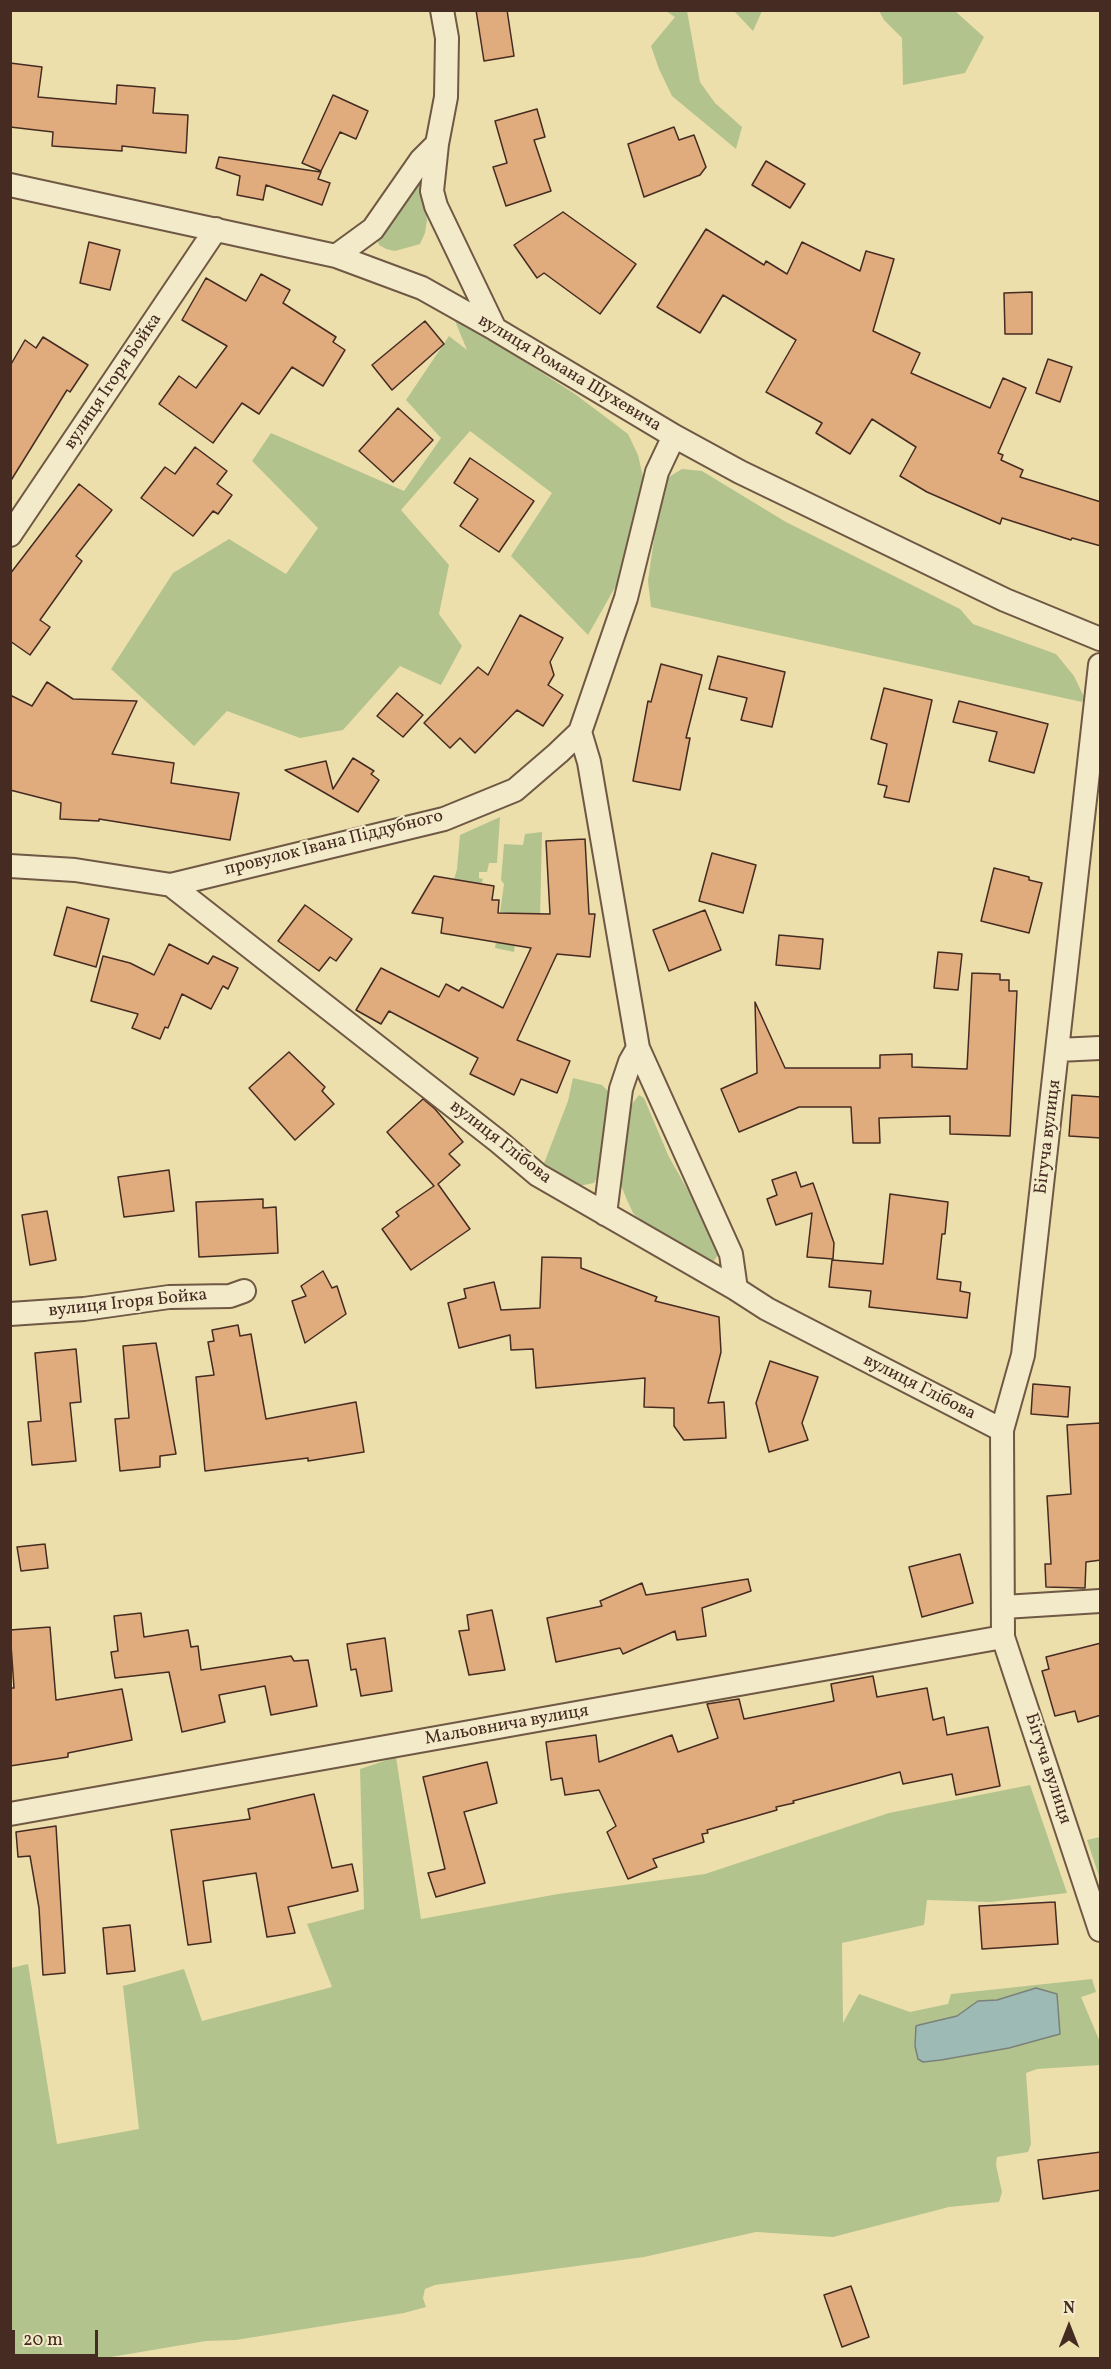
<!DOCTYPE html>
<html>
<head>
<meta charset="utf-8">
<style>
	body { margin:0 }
	#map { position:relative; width:1111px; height:2369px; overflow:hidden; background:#eddfac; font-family:Vollkorn,serif }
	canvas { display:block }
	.frame { position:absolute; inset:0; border:12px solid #452b21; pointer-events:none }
	.north { position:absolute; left:1039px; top:2297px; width:60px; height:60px; -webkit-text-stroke:4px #f3eac9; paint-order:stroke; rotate:0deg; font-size:16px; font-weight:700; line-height:24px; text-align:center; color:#452b21 }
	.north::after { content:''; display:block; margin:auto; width:21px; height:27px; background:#452b21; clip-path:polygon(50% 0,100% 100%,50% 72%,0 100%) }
	.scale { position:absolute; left:12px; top:2330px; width:86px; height:27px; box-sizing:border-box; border:3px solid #452b21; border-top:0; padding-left:8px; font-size:18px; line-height:21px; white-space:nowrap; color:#452b21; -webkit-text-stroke:4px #f3eac9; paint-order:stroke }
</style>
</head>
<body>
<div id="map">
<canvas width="1111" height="2369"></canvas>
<div class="frame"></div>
<div class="north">N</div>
<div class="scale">20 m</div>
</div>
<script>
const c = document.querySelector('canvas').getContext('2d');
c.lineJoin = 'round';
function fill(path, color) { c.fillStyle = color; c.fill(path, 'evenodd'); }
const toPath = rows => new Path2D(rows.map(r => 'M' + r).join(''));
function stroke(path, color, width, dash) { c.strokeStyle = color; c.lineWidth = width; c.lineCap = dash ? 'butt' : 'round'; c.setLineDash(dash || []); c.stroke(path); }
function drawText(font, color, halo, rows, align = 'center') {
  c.font = font + ' Vollkorn,serif'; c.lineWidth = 4.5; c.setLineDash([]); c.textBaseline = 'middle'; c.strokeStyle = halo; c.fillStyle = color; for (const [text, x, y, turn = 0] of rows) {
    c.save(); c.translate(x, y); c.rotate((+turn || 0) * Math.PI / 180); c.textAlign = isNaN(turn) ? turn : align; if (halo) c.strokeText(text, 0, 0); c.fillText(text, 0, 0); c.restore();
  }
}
fill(toPath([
	[666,11,687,11,700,82,715,103,742,127,736,149,672,96,659,69,651,46,675,17],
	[734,11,762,11,753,31],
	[879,11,955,11,984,37,965,73,903,85,902,38,884,20],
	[421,172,427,220,425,233,420,244,395,251,386,249,379,245,377,238],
	[453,316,575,394,628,434,638,455,644,481,630,547,617,584,588,635,511,556,552,493,470,431,401,510,449,565,439,614,462,646,441,685,400,666,343,730,300,738,227,711,194,746,111,669,173,573,229,539,286,574,318,528,252,461,271,433,404,491,441,438,406,400,449,336,467,350],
	[682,469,702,471,786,522,960,609,973,624,1056,654,1074,676,1084,697,1082,702,651,607,648,581,661,489,669,477],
	[500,817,497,863,489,863,487,872,479,872,479,878,483,879,481,885,450,894,457,869,460,835],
	[542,832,540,920,518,919,514,952,495,948,504,884,501,880,504,844,523,845,525,834],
	[573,1078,602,1085,612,1095,601,1172,594,1183,579,1186,543,1166,568,1101],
	[639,1095,644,1098,669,1157,719,1245,719,1254,713,1262,708,1263,646,1226,633,1213,627,1200,620,1183,629,1108],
	[396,1757,421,1919,558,1894,705,1874,889,1813,1030,1785,1067,1893,991,1902,927,1900,924,1925,842,1943,843,2023,859,1994,910,2012,948,2004,951,1994,1092,1979,1096,1992,1081,1997,1100,2042,1100,2065,1037,2069,1026,2073,1031,2144,1028,2152,997,2157,996,2165,1002,2192,999,2202,949,2207,833,2237,756,2232,644,2257,435,2285,425,2289,423,2298,426,2307,404,2313,236,2340,206,2341,105,2358,11,2358,11,1968,28,1964,57,2144,139,2129,123,1986,184,1969,202,2021,332,1987,307,1924,364,1909,360,1769],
	[1100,1837,1100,1879,1087,1840]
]), '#b3c38d');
const water = toPath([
	[1036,1988,1057,1994,1060,2034,1009,2048,941,2060,923,2062,918,2059,915,2046,916,2026,919,2025,957,2016,978,2001,997,2000,1036,1988]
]);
fill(water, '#9ebab5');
stroke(water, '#7a817a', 1.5);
const building = toPath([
	[476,10,507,10,514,56,484,61,476,10],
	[10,63,42,67,38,97,116,104,117,85,155,88,153,113,188,115,186,153,122,146,122,151,52,146,53,132,10,127,10,63],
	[333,95,368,111,356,139,340,132,321,171,302,163,333,95],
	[537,109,545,137,534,140,551,191,506,206,493,167,507,163,495,121,537,109],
	[674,127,679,140,694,135,706,167,700,175,644,197,628,144,674,127],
	[219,157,321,172,318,179,330,183,322,205,266,185,263,200,237,195,240,176,216,168,219,157],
	[766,161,805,184,790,208,752,185,766,161],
	[563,212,636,264,600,314,544,273,537,278,514,245,563,212],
	[706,229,764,265,766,261,787,274,802,242,860,271,866,251,894,259,873,331,920,353,911,373,990,408,1003,378,1026,388,998,453,1003,455,1001,460,1023,470,1020,477,1101,502,1101,546,1072,538,1071,540,1002,518,1000,524,927,492,900,476,916,447,872,419,850,454,816,433,822,423,766,392,796,340,723,295,700,333,657,307,706,229],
	[89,242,120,250,110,290,80,283,89,242],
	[261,274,290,290,283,303,336,337,333,342,345,350,323,386,292,367,259,414,242,403,213,443,159,404,179,376,196,388,227,346,182,320,206,278,246,301,261,274],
	[1032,292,1032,334,1005,334,1004,293,1032,292],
	[425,321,444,344,392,390,372,365,425,321],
	[43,337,88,365,70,392,67,390,10,482,10,366,25,340,36,348,43,337],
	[1048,359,1072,367,1060,402,1036,393,1048,359],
	[398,408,433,440,393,482,359,451,398,408],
	[195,447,227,471,217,484,232,495,218,514,213,511,193,536,141,498,165,467,175,474,195,447],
	[470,458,534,501,499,552,460,526,478,499,454,483,470,458],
	[79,484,112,510,76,556,82,561,40,620,50,627,30,655,10,641,10,574,79,484],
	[520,615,563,638,550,662,554,675,548,685,563,695,543,726,517,710,475,753,460,738,450,748,424,723,478,667,488,675,520,615],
	[718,656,785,672,772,727,741,720,747,698,709,689,718,656],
	[661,664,702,675,686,738,690,738,680,790,633,781,648,701,651,702,661,664],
	[47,682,73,699,137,701,112,754,174,763,171,783,239,793,230,840,99,819,99,821,60,819,61,803,10,790,10,695,32,706,47,682],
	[884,688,932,700,909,802,884,797,887,786,878,784,887,744,871,739,884,688],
	[397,693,423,715,403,737,377,716,397,693],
	[959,701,1048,724,1034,773,989,761,997,732,953,722,959,701],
	[353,758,374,771,371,774,379,780,358,812,285,770,326,761,333,789,353,758],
	[585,839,589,914,595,914,590,957,557,954,517,1040,570,1061,557,1093,521,1079,514,1095,470,1074,478,1058,389,1011,381,1024,356,1010,381,968,439,997,446,984,459,991,462,987,503,1008,531,948,441,933,443,918,412,913,434,876,494,886,492,900,499,900,498,913,550,914,546,841,585,839],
	[712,853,756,865,743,913,699,901,712,853],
	[994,868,1029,877,1029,880,1042,883,1029,933,981,921,994,868],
	[305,905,352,939,336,961,330,957,319,971,278,941,305,905],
	[67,907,109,919,96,967,54,955,67,907],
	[705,910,721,950,669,971,653,930,705,910],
	[779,935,823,939,820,969,776,965,779,935],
	[169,944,208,964,213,956,238,968,228,989,223,986,211,1009,182,994,168,1028,165,1027,160,1039,132,1028,138,1014,91,1001,103,956,130,963,154,975,169,944],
	[938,952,962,954,958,990,934,988,938,952],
	[972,973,1000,974,1000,980,1009,980,1009,991,1017,991,1010,1136,950,1134,950,1116,879,1118,880,1143,853,1143,851,1107,799,1107,739,1132,721,1089,757,1073,755,1002,785,1068,880,1068,880,1055,912,1054,912,1067,967,1069,972,973],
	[289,1052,325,1087,322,1091,334,1104,295,1140,249,1088,289,1052],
	[1072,1095,1101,1097,1101,1138,1069,1136,1072,1095],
	[423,1099,435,1109,463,1142,449,1154,460,1165,438,1184,470,1229,411,1270,382,1229,399,1216,396,1212,434,1186,387,1132,423,1099],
	[169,1170,174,1211,124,1217,118,1177,169,1170],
	[796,1172,801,1187,813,1183,834,1243,833,1259,807,1257,812,1213,776,1225,767,1199,777,1195,772,1180,796,1172],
	[890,1194,948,1202,945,1234,942,1234,937,1279,961,1282,960,1291,970,1293,967,1318,869,1307,871,1291,829,1287,832,1260,883,1264,890,1194],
	[263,1199,263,1208,276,1207,278,1253,199,1257,196,1202,263,1199],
	[47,1211,56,1260,30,1265,22,1215,47,1211],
	[542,1257,581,1258,581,1268,657,1297,655,1301,719,1317,721,1352,708,1403,724,1402,726,1438,684,1440,674,1426,674,1408,644,1407,645,1378,536,1388,533,1349,511,1350,510,1335,459,1348,448,1303,466,1298,464,1289,494,1282,501,1310,540,1308,542,1257],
	[323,1271,332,1288,337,1286,346,1314,305,1343,292,1301,306,1296,301,1286,323,1271],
	[238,1325,240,1336,251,1334,266,1419,356,1402,364,1452,308,1461,308,1458,205,1471,196,1377,214,1375,208,1342,214,1341,212,1330,238,1325],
	[156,1343,176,1454,160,1456,160,1467,120,1471,115,1419,129,1418,123,1346,156,1343],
	[76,1349,81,1402,70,1403,76,1461,32,1465,28,1422,41,1421,35,1353,76,1349],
	[770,1361,818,1377,802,1423,808,1440,769,1452,756,1403,770,1361],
	[1033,1384,1070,1387,1068,1417,1031,1414,1033,1384],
	[1101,1423,1101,1560,1086,1562,1085,1588,1046,1587,1045,1564,1051,1564,1047,1496,1071,1494,1067,1425,1101,1423],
	[45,1544,48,1568,21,1571,17,1547,45,1544],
	[960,1554,973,1603,922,1617,909,1567,960,1554],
	[748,1579,751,1591,702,1608,706,1636,677,1640,675,1631,623,1654,620,1648,556,1662,547,1618,602,1606,600,1601,642,1583,646,1595,748,1579],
	[492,1610,505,1670,469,1675,459,1631,469,1630,467,1615,492,1610],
	[141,1613,144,1637,188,1630,191,1647,198,1646,201,1670,291,1656,294,1661,308,1660,317,1706,271,1715,265,1686,219,1695,225,1722,182,1732,169,1672,115,1678,111,1652,118,1651,114,1616,141,1613],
	[50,1627,56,1700,122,1689,132,1740,68,1753,68,1757,10,1766,10,1688,14,1688,10,1630,50,1627],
	[385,1638,392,1691,361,1696,356,1669,351,1670,347,1644,385,1638],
	[1101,1643,1101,1715,1078,1722,1075,1711,1055,1716,1042,1671,1049,1669,1046,1657,1101,1643],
	[873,1676,877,1697,927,1688,933,1720,944,1717,947,1735,988,1727,1000,1786,956,1795,952,1774,903,1784,900,1772,793,1801,794,1803,776,1807,777,1810,707,1830,708,1833,702,1834,704,1842,653,1859,657,1867,628,1879,607,1832,616,1826,599,1790,565,1795,562,1778,551,1780,546,1742,596,1735,599,1762,672,1735,678,1752,718,1738,707,1704,739,1699,744,1719,834,1701,831,1684,873,1676],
	[487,1762,497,1803,464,1812,485,1883,436,1897,428,1873,445,1869,423,1777,487,1762],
	[314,1794,332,1868,352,1864,358,1891,288,1907,295,1933,267,1937,256,1873,203,1881,211,1942,188,1945,171,1830,250,1819,248,1809,314,1794],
	[56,1826,65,1973,43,1975,39,1908,30,1856,18,1857,16,1832,56,1826],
	[1055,1902,1058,1944,982,1949,979,1906,1055,1902],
	[130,1925,135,1971,107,1974,103,1928,130,1925],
	[1101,2152,1101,2190,1043,2199,1038,2160,1101,2152],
	[851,2286,869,2337,842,2347,824,2295,851,2286]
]);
fill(building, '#e0ac7e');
stroke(building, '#452b21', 1.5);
const minor = toPath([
	[442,10,447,38,446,97,437,144,432,191,436,206,495,329],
	[10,185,336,256,422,288,495,329,674,436,740,472,1005,600,1100,639],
	[336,256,373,229,421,160,437,144],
	[10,535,216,229],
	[1100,665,1023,1355,1002,1430,1003,1637,1100,1930],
	[580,732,589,762,638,1048,731,1254,736,1289],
	[10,866,75,870,171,885,499,1142,538,1175,736,1289,767,1309,1002,1430],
	[171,885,444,819,515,790,558,753,580,732,626,598,657,472,674,436],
	[1058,1050,1100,1048],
	[605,1214,621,1089,630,1062,638,1048],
	[10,1314,84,1309,169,1297,230,1296,244,1291],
	[1004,1607,1100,1601],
	[10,1814,1003,1637]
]);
stroke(minor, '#6f5844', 26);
stroke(minor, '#f3eac9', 22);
drawText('18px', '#452b21', '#f3eac9', [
	["вулиця Романа Шухевича",569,374,31],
	["вулиця Ігоря Бойка",114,382,-56],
	["провулок Івана Піддубного",334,844,-14],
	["Бігуча вулиця",1049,1137,-83],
	["вулиця Глібова",500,1143,38],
	["вулиця Ігоря Бойка",128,1304,-6],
	["вулиця Глібова",919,1388,27],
	["Мальовнича вулиця",507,1726,-10],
	["Бігуча вулиця",1047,1769,72]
]);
</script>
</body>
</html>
